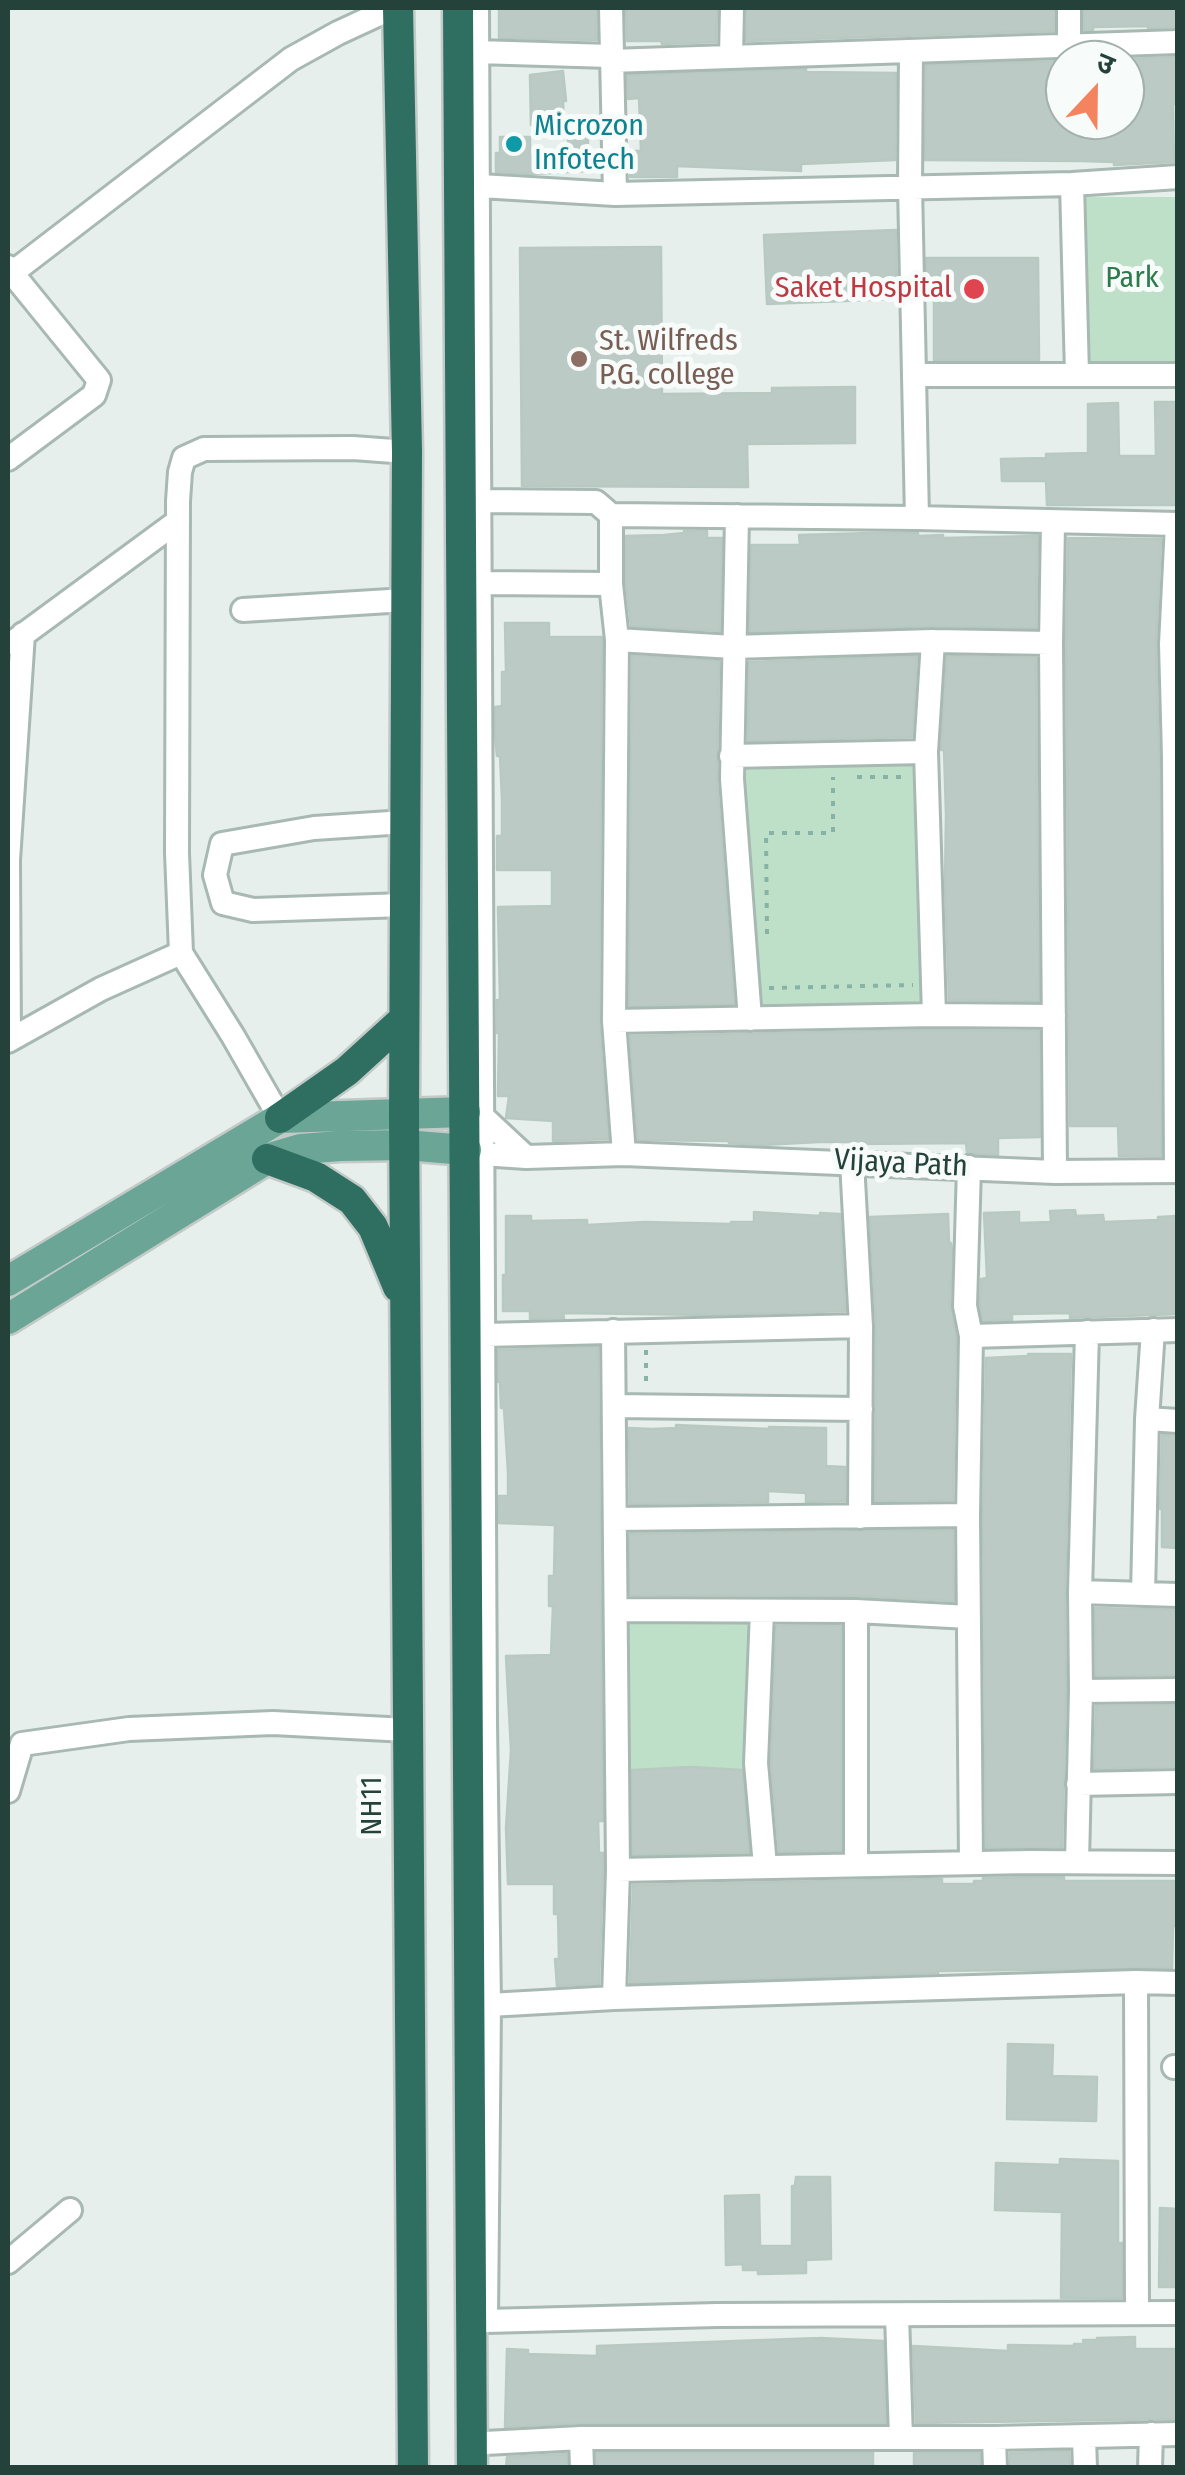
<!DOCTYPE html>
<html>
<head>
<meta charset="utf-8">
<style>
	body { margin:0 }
	#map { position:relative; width:1185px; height:2475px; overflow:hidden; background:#e6efeb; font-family:"Fira Sans Condensed","Noto Sans Devanagari",sans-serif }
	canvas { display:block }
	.frame { position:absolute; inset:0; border:10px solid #24423a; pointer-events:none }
	.north { position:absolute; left:1045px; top:40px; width:100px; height:100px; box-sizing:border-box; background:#f7fbf9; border:2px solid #a3b1ad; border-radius:50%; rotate:22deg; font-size:28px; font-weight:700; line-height:40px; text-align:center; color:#24423a }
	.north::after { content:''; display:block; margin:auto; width:35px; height:45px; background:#f4845f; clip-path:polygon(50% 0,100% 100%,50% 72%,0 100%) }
</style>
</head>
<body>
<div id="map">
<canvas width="1185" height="2475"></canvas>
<div class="frame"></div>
<div class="north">उ</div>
</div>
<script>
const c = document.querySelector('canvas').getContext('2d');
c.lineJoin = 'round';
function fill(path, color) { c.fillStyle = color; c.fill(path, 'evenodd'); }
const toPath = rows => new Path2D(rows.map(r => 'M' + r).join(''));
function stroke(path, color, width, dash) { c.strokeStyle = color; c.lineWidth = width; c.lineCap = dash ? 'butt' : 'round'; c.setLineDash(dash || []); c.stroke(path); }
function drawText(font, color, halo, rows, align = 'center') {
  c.font = font + ' "Fira Sans Condensed",sans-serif'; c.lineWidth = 10; c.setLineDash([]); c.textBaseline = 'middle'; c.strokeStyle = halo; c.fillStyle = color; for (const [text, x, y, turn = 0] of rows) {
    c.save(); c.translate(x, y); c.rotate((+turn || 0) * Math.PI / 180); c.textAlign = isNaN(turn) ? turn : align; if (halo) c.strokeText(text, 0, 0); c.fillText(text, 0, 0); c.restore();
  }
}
fill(toPath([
	[1084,197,1177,197,1177,362,1088,361],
	[926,752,934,1015,750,1019,731,756],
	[617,1610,762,1611,765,1866,618,1870]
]), '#bfe0c8');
const building = toPath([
	[499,8,596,8,597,40,499,38,499,8],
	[626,8,717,8,716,42,662,44,661,41,627,41,626,8],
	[747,8,1054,8,1054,31,746,41,747,8],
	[1084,8,1177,8,1177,27,1148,28,1148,26,1093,27,1093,30,1084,30,1084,8],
	[1177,57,1178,104,1173,104,1174,162,1114,165,1114,162,1081,161,925,160,926,65,1065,61,1065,120,1125,120,1125,59,1177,57],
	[806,69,806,72,896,73,895,160,801,164,801,171,677,166,677,177,630,177,630,151,641,151,639,98,628,99,627,75,806,69],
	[563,71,566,101,563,101,564,124,531,125,530,75,563,71],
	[588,136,588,171,531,174,496,172,496,153,500,153,500,137,530,137,530,156,568,155,568,137,588,136],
	[896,230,897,299,767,304,764,235,896,230],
	[661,247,662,394,772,393,772,388,855,387,855,443,747,444,748,487,522,486,520,248,661,247],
	[926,258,1038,258,1039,360,934,360,934,298,927,298,926,258],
	[1155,402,1178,402,1176,505,1047,505,1046,481,1002,481,1001,459,1046,458,1046,454,1088,453,1088,404,1118,403,1119,456,1156,456,1155,402],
	[684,531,707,531,707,538,722,538,720,631,631,626,626,583,626,536,664,535,684,533,684,531],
	[871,533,918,533,918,536,943,535,943,538,1038,536,1036,628,933,626,750,632,751,545,800,545,799,535,871,533],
	[1068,538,1161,539,1156,644,1159,756,1161,1156,1119,1156,1118,1126,1070,1126,1066,643,1068,538],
	[505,623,549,623,549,637,602,637,599,1021,608,1139,553,1141,553,1121,506,1118,509,1096,498,1096,499,1033,497,1033,497,1000,500,1000,498,907,552,906,552,870,497,870,497,836,502,836,502,799,500,756,497,756,495,736,495,707,502,706,502,672,506,672,505,623],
	[632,656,719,661,717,780,734,1004,629,1006,632,656],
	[917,656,912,737,748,741,749,662,917,656],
	[947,656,1036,658,1039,1001,949,1000,945,884,946,814,944,750,941,750,947,656],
	[934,1030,1039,1031,1040,1137,998,1138,998,1155,967,1153,966,1143,854,1144,854,1142,819,1142,761,1145,729,1143,728,1141,638,1140,630,1036,934,1030],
	[1075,1210,1076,1216,1103,1215,1104,1222,1158,1220,1158,1217,1178,1216,1178,1314,1070,1318,1070,1313,1012,1314,1012,1320,983,1321,980,1305,981,1279,987,1278,984,1213,1019,1212,1019,1223,1051,1222,1050,1211,1075,1210],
	[754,1212,820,1216,820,1213,840,1214,845,1311,707,1315,563,1313,564,1318,530,1319,530,1311,503,1311,503,1275,506,1275,506,1216,531,1216,531,1221,587,1220,587,1225,645,1222,731,1224,731,1222,754,1222,754,1212],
	[948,1214,949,1243,951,1243,952,1249,950,1306,956,1337,953,1500,875,1501,876,1326,870,1217,948,1214],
	[598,1347,603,1821,598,1821,599,1853,603,1853,603,1870,599,1984,557,1986,555,1959,559,1959,558,1914,554,1914,554,1884,508,1884,506,1828,511,1750,506,1656,551,1655,553,1606,549,1606,549,1576,554,1576,555,1525,499,1523,499,1496,508,1496,508,1473,504,1408,501,1408,500,1382,498,1382,498,1350,598,1347],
	[1028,1354,1071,1354,1065,1592,1066,1691,1062,1847,986,1848,983,1515,986,1358,1028,1356,1028,1354],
	[676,1425,769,1429,769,1427,826,1428,826,1466,845,1467,845,1501,806,1502,806,1493,768,1491,768,1502,630,1504,629,1428,652,1429,676,1428,676,1425],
	[1162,1435,1178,1436,1178,1548,1162,1547,1162,1509,1160,1509,1162,1435],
	[953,1530,954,1601,856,1596,630,1595,630,1534,953,1530],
	[1095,1608,1178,1610,1178,1675,1096,1676,1095,1608],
	[776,1626,841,1626,841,1851,779,1852,771,1763,776,1626],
	[1178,1705,1178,1767,1094,1769,1096,1706,1178,1705],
	[692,1767,742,1770,749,1852,633,1855,632,1770,692,1767],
	[1030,1877,1064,1877,1064,1881,1178,1881,1177,1926,1173,1926,1172,1968,938,1971,938,1973,630,1983,633,1885,932,1879,942,1879,942,1884,974,1884,974,1881,983,1881,983,1878,1030,1877],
	[1008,2044,1053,2045,1052,2076,1097,2077,1096,2121,1007,2119,1008,2044],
	[1060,2159,1118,2161,1118,2243,1122,2243,1122,2298,1061,2298,1062,2212,995,2210,996,2163,1060,2165,1060,2159],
	[796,2177,830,2177,831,2259,806,2260,806,2273,758,2274,758,2270,743,2270,743,2264,726,2265,725,2196,759,2195,760,2246,792,2246,792,2186,795,2186,796,2177],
	[1160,2208,1178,2209,1178,2287,1159,2287,1160,2208],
	[1135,2337,1135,2349,1178,2349,1178,2419,916,2423,913,2346,1008,2351,1008,2345,1074,2346,1074,2344,1084,2344,1083,2340,1097,2340,1097,2338,1135,2337],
	[820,2338,883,2341,886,2423,580,2423,505,2427,507,2349,528,2350,528,2354,597,2356,597,2346,820,2338],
	[1069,2451,1070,2468,1010,2468,1010,2453,1069,2451],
	[596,2453,873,2453,873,2468,597,2468,596,2453],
	[914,2453,980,2453,980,2468,914,2468,914,2453],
	[567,2454,567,2468,506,2468,507,2457,567,2454]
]);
fill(building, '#bbcac4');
stroke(building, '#b8c9c2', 2.5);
const minor = toPath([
	[477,8,485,1722,489,2005,486,2319],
	[611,8,615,194],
	[1069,8,1069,45],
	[911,51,910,187,914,375],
	[477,52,610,56],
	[731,56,732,8],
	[610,61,1178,42],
	[1072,184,1077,374],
	[463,185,615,194,1072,184,1178,177],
	[8,267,12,273,291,59,338,33,392,8],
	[8,277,12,273,99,380,94,395,8,459],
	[479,501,596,502,611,515,917,518,914,375,1178,375],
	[611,515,611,584,617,640,614,1021,624,1154],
	[737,516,732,779,750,1019],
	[917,518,1178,524],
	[1053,522,1051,643,1055,1172],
	[480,583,611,584],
	[243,610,406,600],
	[617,640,733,647,933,641,1051,643],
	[933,641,926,752,934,1015],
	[12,643,178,521],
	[731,756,926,752],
	[8,860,23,634],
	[8,860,9,1040],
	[405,905,253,910,223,903,215,875,222,844,314,828,405,822],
	[614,1021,934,1015,1054,1016],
	[8,1041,101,989,181,953],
	[475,1115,483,1117,526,1157],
	[280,1118,233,1036,181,953,177,853,178,501,180,472,184,458,204,449,353,448,407,452],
	[467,1150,482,1154,526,1157,624,1154,1055,1172,1178,1171],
	[852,1162,861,1326,860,1517],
	[969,1167,965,1306,971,1336,968,1515,971,1863],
	[1176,1171,1174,756,1171,644,1177,524],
	[613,1331,618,1870,614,1998],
	[484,1335,861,1326],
	[971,1336,1178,1330],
	[614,1406,861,1409],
	[1147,1419,1178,1421],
	[615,1519,968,1515],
	[1080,1592,1178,1595],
	[1143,1594,1147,1419,1153,1330],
	[617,1610,856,1611,969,1617],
	[762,1611,756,1763,765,1866],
	[1081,1691,1178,1690],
	[1078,1784,1178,1782],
	[8,1791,22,1744,129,1729,273,1723,407,1730],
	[1077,1862,1081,1691,1080,1592,1087,1332],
	[856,1864,856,1611],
	[618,1870,1030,1862,1178,1863],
	[1136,1982,1137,2313],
	[489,2005,614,1998,1136,1982,1178,1983],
	[1174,2067,1178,2067],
	[8,2262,70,2210],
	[897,2315,901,2438],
	[486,2321,717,2315,1178,2313],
	[581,2438,582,2468],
	[994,2438,995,2468],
	[1084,2438,1085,2468],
	[485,2443,581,2438,994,2438,1178,2434],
	[1150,2468,1151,2434]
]);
const major = toPath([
	[8,1281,280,1118,465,1112],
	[8,1319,267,1159,301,1149,340,1146,405,1145,466,1150]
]);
const highway = toPath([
	[398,8,407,452,404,1115,413,2468],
	[458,8,472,2468],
	[280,1118,347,1071,404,1019],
	[267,1159,316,1177,352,1200,373,1227,398,1287]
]);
stroke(minor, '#a8b8b2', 28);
stroke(major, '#c2cac8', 35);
stroke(highway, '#c2cac8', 35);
stroke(toPath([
	[857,777,908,777],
	[767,934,766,833,833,833,833,777],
	[769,988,913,985],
	[646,1350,646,1386]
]), '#86b3a5', 4, [5, 8]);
stroke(minor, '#fff', 22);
stroke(major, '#6aa596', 30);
stroke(highway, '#2f6f62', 30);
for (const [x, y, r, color] of [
	[514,144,10,"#0f9aa8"],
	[974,289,12,"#e0444e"],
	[579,359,10,"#8d6e63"]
]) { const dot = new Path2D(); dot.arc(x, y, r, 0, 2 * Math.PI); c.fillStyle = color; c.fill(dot); stroke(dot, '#f7fbf9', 4); }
drawText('30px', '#0d838f', '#f7fbf9', [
	["Microzon",534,127],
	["Infotech",534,161]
], 'left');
drawText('30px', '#2d7a4b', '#f7fbf9', [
	["Park",1132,279]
]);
drawText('30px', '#be3a42', '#f7fbf9', [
	["Saket Hospital",952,289]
], 'right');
drawText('30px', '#785e54', '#f7fbf9', [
	["St. Wilfreds",599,342],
	["P.G. college",599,376]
], 'left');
drawText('30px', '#24423a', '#f7fbf9', [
	["Vijaya Path",901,1164,3],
	["NH11",373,1806,-90]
]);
</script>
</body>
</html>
